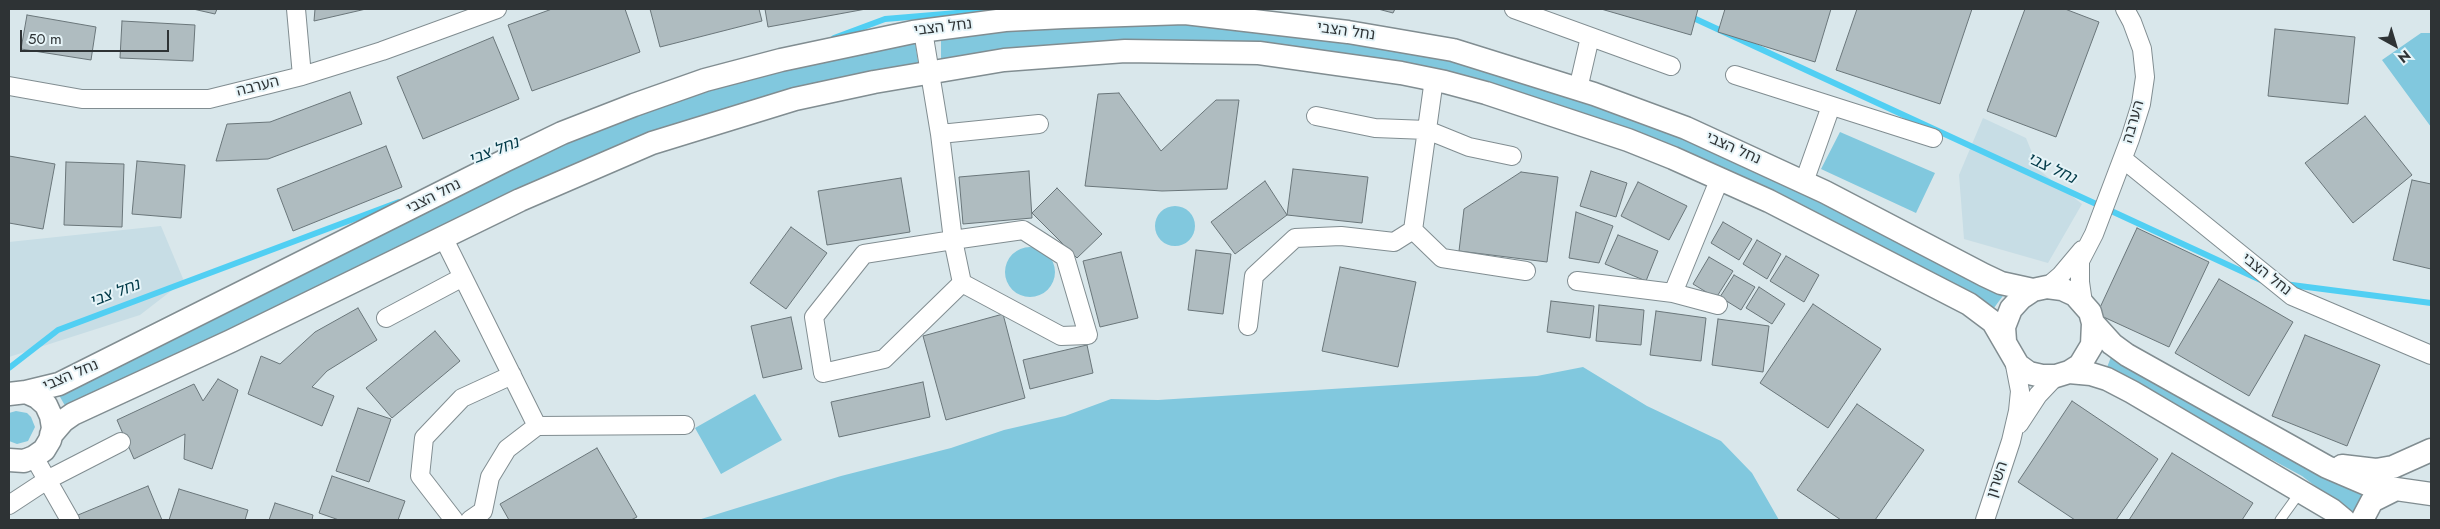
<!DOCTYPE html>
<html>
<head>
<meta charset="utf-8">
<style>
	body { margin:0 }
	#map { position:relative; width:2440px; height:529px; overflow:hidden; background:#d9e7eb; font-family:Jost,sans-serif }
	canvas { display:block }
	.frame { position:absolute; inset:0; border:10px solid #2e3335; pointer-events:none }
	.north { position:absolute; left:2370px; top:20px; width:50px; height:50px; -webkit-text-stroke:4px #e6f4f8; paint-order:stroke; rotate:141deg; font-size:14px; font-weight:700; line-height:20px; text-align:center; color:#2e3335 }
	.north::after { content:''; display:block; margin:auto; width:18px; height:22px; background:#2e3335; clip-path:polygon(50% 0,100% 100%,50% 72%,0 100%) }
	.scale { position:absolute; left:20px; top:30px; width:149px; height:22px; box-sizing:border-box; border:2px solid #2e3335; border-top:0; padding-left:6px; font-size:15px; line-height:18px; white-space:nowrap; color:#2e3335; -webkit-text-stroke:4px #e6f4f8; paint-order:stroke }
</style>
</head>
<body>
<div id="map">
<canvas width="2440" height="529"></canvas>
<div class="frame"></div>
<div class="north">N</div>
<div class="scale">50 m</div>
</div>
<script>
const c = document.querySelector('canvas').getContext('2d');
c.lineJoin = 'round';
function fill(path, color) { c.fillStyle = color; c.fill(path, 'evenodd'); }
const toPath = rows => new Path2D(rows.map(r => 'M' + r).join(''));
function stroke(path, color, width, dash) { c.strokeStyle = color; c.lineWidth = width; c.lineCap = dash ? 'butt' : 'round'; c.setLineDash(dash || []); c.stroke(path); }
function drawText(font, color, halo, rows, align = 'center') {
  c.font = font + ' Jost,"Noto Sans Hebrew",sans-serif'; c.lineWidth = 4; c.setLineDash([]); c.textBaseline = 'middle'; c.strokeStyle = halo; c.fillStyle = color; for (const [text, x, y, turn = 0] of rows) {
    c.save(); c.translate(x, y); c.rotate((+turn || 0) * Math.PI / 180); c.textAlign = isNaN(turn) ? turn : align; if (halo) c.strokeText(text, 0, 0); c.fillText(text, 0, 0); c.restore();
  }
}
fill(toPath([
	[1983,118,2026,138,2039,170,2082,204,2048,263,1964,239,1959,175],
	[161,226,184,281,140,315,9,357,9,242]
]), '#c7dde5');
fill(toPath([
	[1130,16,1408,43,1640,113,2005,293,1991,312,1705,168,1339,59,941,64,941,31],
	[2421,33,2431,33,2431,127,2382,60],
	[914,35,919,68,691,125,68,411,55,388,405,215,659,99],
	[1840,132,1935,173,1916,213,1821,169],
	'1155 226a20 20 0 1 1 40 0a20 20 0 1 1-40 0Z',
	'1005 272a25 25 0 1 1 50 0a25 25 0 1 1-50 0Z',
	[2111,357,2377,497,2359,520,2302,476,2106,370],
	[1583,367,1647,406,1721,441,1752,473,1779,520,698,520,841,476,951,448,1004,430,1065,416,1111,399,1158,400,1537,376],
	[755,394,782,440,721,474,695,428],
	[16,411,27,413,31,417,35,427,28,441,17,444,9,441,9,413]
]), '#81c8de');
stroke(toPath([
	[1674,9,2265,282],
	[834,38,885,19,1005,9],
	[2284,284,2431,303],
	[9,368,58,330,399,202]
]), '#51cff3', 6);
const building = toPath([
	[193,9,217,9,215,14,193,9],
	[315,9,366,9,314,21,315,9],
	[552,9,625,9,640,52,532,91,508,25,552,9],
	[650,9,759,9,762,21,660,47,650,9],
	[765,9,866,9,768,27,765,9],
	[1378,9,1395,9,1393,13,1378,9],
	[1601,9,1698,9,1691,35,1601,9],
	[1725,9,1831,9,1815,62,1718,32,1725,9],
	[1857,9,1972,9,1940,104,1836,70,1857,9],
	[2025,9,2065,9,2099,22,2056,137,1987,111,2025,9],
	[27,15,96,27,91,60,21,49,27,15],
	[122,21,195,25,193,61,120,58,122,21],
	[2275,29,2355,37,2348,104,2268,96,2275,29],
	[493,37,519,99,423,139,397,77,493,37],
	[350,92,362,124,268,159,216,161,227,124,270,122,350,92],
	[1119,93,1161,151,1216,100,1239,100,1227,189,1162,191,1085,186,1098,94,1119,93],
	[2365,116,2412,175,2353,223,2305,163,2365,116],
	[386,146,402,187,293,231,277,189,386,146],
	[9,156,55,164,43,229,9,223,9,156],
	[137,161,185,165,181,218,132,214,137,161],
	[66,162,124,164,122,227,64,225,66,162],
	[1293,169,1368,177,1362,223,1287,215,1293,169],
	[1029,171,1032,218,963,224,959,177,1029,171],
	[1591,171,1627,183,1616,217,1580,206,1591,171],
	[1521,172,1558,177,1547,262,1459,251,1464,209,1521,172],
	[901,178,910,232,827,245,818,191,901,178],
	[2412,180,2431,184,2431,269,2393,260,2412,180],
	[1265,181,1287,215,1235,254,1211,222,1265,181],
	[1638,182,1687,206,1669,240,1621,216,1638,182],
	[1057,188,1102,234,1077,258,1032,213,1057,188],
	[1576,212,1613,226,1599,263,1569,258,1576,212],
	[1723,222,1752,239,1739,260,1711,243,1723,222],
	[791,227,827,253,786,309,750,283,791,227],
	[2137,228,2209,262,2169,347,2097,314,2137,228],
	[1618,235,1658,251,1646,281,1605,264,1618,235],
	[1757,240,1781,254,1767,279,1743,264,1757,240],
	[1196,250,1231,254,1223,314,1188,310,1196,250],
	[1121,252,1138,318,1100,327,1083,261,1121,252],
	[1786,256,1819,275,1804,302,1770,281,1786,256],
	[1709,257,1733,271,1716,298,1693,284,1709,257],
	[1340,267,1416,282,1398,367,1322,351,1340,267],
	[1734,275,1755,287,1741,310,1720,297,1734,275],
	[2219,279,2293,322,2249,396,2175,353,2219,279],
	[1759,287,1785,304,1772,324,1746,308,1759,287],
	[1551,301,1594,306,1590,338,1547,332,1551,301],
	[1813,304,1881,349,1828,428,1760,383,1813,304],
	[1599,305,1644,310,1641,345,1596,341,1599,305],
	[358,308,377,340,327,371,312,387,334,396,322,426,248,394,261,356,280,364,315,332,358,308],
	[1656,311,1706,318,1701,361,1650,355,1656,311],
	[1003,314,1025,398,946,420,923,336,1003,314],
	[791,317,802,369,763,378,751,326,791,317],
	[1718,319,1769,326,1763,372,1712,365,1718,319],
	[435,331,460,361,392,418,366,388,435,331],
	[2305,335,2380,365,2347,446,2272,416,2305,335],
	[1087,345,1093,373,1030,389,1023,360,1087,345],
	[218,379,238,390,212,469,184,459,185,434,134,459,117,420,194,384,203,401,218,379],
	[923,382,930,417,839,437,831,402,923,382],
	[2072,401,2158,459,2116,520,2075,520,2018,482,2072,401],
	[1857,404,1924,450,1875,520,1841,520,1797,490,1857,404],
	[358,408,391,419,369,482,336,471,358,408],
	[597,448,637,517,631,520,509,520,500,504,597,448],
	[2172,453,2253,503,2242,520,2129,520,2172,453],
	[332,476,405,501,398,520,339,520,319,513,332,476],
	[148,486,162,520,80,520,78,515,148,486],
	[179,489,248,510,245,520,169,520,179,489],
	[275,503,313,515,312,520,269,520,275,503]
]);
fill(building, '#afbcc0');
stroke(building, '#6a767a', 1);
const service = toPath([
	[2280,520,2301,491]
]);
const minor = toPath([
	[296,9,302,76],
	[1514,9,1671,66],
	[923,31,940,134,953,240,962,283,1061,336,1088,335,1065,257,1023,230,953,240,864,254,814,317,823,373,884,359,962,283],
	[1735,75,1933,138],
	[9,86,82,99,209,99,302,76,382,51,497,9],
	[1578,89,1590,37],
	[1316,116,1375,128,1427,130,1469,147,1512,156],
	[940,134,1039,124],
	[2123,159,2292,296,2431,355],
	[1804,182,1831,106],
	[1413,230,1442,258,1526,271],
	[443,237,537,426],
	[1577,281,1673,293,1718,305],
	[2047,287,2061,275,2082,250],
	[1673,293,1720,178],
	[2083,303,2080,282,2080,261,2094,234,2130,139,2141,104,2145,77,2142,49,2132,22,2125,9],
	[386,318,463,277],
	[1248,326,1254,276,1295,238,1341,236,1394,242,1413,230,1434,79],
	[2019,424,2038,395,2056,376],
	[34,457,70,520],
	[9,505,47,480,121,442],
	[454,520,420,476,424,438,462,398,512,375],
	[470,520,483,511,490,477,507,449,537,426,685,425],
	[1985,520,2011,441,2018,411,2020,391,2014,360]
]);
const tertiary = toPath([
	[2093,323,2112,344,2127,355,2327,467,2376,488,2396,489],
	[2069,372,2091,374,2107,379,2132,392,2332,510,2344,520],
	[26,392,59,384,504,161,562,133,634,105,705,80,781,60,913,32,1005,20,1064,17,1185,13,1348,32,1453,50,1594,94,1686,128,1825,192,1984,275,2001,283,2033,290],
	[9,394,26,392,37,397,46,405,51,416,53,428,50,440,44,450,34,457,24,461,9,460],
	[51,435,63,421,73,414,231,341,520,200,652,143,795,99,874,82,1004,60,1125,51,1259,53,1401,73,1445,82,1486,93,1628,140,1673,158,1769,201,1969,304,1993,322,2018,365,2029,373,2042,376,2056,376,2069,372,2080,365,2092,345,2093,323,2090,312,2075,295,2062,289,2047,287,2033,290,2021,298,2011,309,2004,327,2005,341],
	[2342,466,2376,470,2393,467,2431,450],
	[2362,520,2372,501,2396,489,2431,494]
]);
stroke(service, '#818d91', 11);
stroke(minor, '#818d91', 20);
stroke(tertiary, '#818d91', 25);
stroke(service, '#fff', 9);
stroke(minor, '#fff', 18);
stroke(tertiary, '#fff', 22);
drawText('15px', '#2e3335', '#e6f4f8', [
	["נחל הצבי",943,28,-7],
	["נחל הצבי",1346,32,8],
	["הערבה",258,87,-14],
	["הערבה",2134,122,-74],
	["נחל הצבי",1733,149,24],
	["נחל הצבי",434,197,-27],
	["נחל הצבי",2266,275,38],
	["נחל הצבי",71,376,-23],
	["השרון",1998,480,-72]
]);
drawText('italic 16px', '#003947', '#e6f4f8', [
	["נחל צבי",494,152,-21],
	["נחל צבי",2051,169,25],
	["נחל צבי",115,294,-21]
]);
</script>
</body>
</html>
